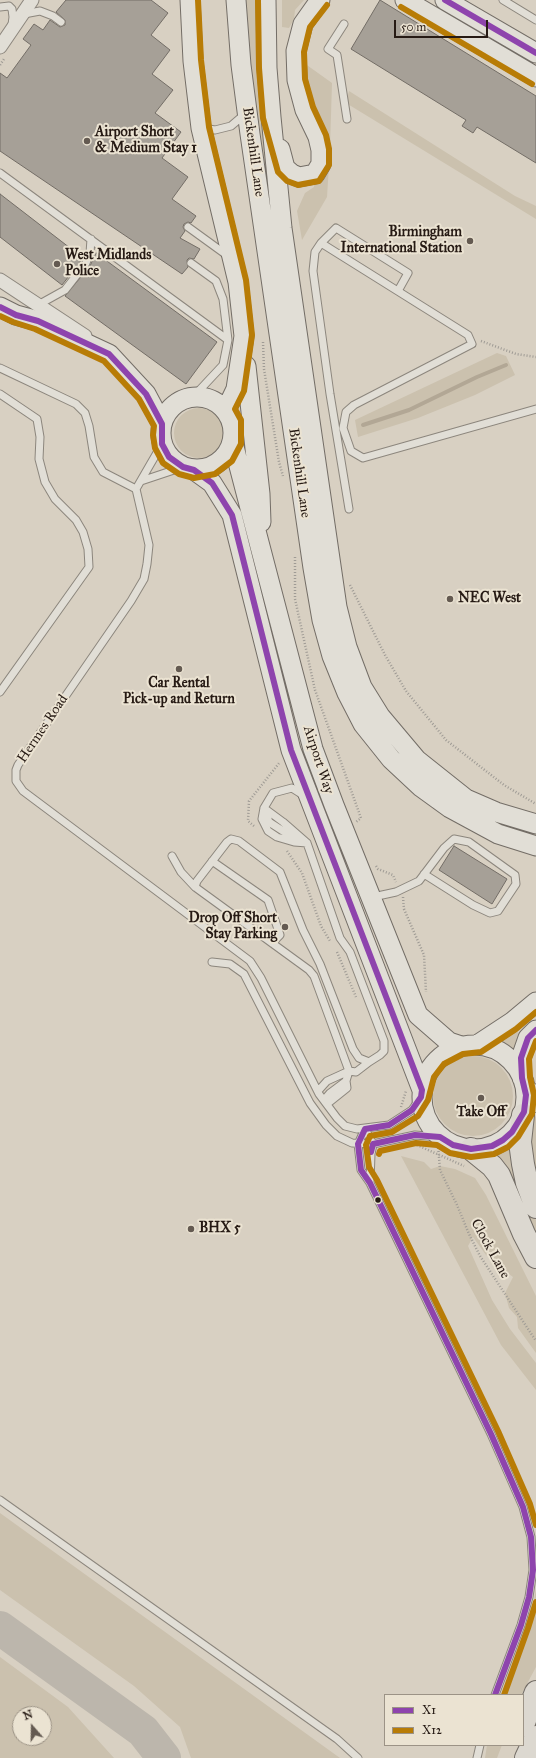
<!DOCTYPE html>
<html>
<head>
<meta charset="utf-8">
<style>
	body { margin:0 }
	#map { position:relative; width:536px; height:1758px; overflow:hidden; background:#d8d0c2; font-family:"IM FELL Great Primer",serif }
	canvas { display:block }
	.legend { position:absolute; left:384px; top:1694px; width:140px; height:52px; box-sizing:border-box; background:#ebe3d2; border:1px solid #9c9386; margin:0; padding:5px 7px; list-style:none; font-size:12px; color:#261a14 }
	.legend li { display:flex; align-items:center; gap:8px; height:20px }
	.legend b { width:20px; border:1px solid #9c9386 }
	.north { position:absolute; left:12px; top:1706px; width:40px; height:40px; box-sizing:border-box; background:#ebe3d2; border:1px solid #9c9386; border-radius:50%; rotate:340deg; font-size:11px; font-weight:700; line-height:16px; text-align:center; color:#261a14 }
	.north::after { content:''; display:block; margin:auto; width:14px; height:18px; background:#645a51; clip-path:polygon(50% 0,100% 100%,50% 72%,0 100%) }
	.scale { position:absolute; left:394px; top:20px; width:94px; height:18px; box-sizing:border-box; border:2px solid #261a14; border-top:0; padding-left:5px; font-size:12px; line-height:14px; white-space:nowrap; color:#261a14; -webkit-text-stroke:3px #ebe3d2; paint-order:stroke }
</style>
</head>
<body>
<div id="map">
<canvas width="536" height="1758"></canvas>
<ul class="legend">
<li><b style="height:5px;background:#8e44ad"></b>X1</li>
<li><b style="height:5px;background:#b87c06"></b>X12</li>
</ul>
<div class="north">N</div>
<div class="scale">50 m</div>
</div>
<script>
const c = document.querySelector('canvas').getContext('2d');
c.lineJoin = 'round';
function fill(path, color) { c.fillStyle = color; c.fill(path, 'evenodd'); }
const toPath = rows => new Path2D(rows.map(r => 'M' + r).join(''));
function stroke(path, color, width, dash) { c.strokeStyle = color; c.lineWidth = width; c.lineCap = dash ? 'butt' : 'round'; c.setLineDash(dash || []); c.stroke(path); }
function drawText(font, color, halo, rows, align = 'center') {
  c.font = font + ' "IM FELL Great Primer",serif'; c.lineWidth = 4; c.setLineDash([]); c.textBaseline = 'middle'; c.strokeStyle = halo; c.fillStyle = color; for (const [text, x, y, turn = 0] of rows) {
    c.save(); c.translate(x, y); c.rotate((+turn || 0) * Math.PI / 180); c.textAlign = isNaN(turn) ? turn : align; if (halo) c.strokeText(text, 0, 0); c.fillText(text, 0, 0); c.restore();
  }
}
fill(toPath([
	[244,0,260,0,331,607,392,742,536,833,536,837,496,825,440,793,388,744,327,609,246,41],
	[282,0,304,0,295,10,294,19,289,28,282,27],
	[304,63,332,83,330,147,315,107,304,84],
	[349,91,515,196,536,206,536,219,346,103],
	[329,165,327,197,302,240,297,211,305,193,314,187,314,179],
	[497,353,506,356,515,375,475,395,418,418,358,437,355,420],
	'174 433a25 25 0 1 1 50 0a25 25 0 1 1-50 0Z',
	[515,1029,522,1037,515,1053,508,1045,498,1041],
	'433 1096a40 40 0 1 1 80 0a40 40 0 1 1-80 0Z',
	[536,1116,536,1187,528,1129],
	[514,1143,529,1204,536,1220,536,1241,491,1155],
	[401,1156,424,1162,431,1169,440,1166,455,1169,475,1178,486,1195,536,1296,536,1353,518,1328,517,1317,509,1308,505,1293,513,1277,506,1272,498,1260,486,1255,473,1237,468,1246,492,1300,510,1329,536,1363,536,1390,501,1345],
	[0,1513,340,1758,191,1758,180,1727,134,1686,0,1590],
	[536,1590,536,1667,521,1695,504,1695,529,1623],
	[0,1657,68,1707,114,1758,0,1758],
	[20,1714,44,1714,44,1738,20,1738],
	[487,1745,502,1745,497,1758,485,1758]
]), '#cbc1ae');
stroke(toPath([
	[363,425,409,410,477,377,506,365]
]), '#b2a795', 4);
stroke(toPath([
	[0,1628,143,1731,164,1758]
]), '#bcb6ac', 34);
const building = toPath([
	[66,0,151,0,168,13,151,35,170,50,152,74,173,90,155,113,181,132,162,158,188,177,172,199,196,216,191,223,188,222,184,224,183,227,185,231,180,238,200,249,194,259,189,258,187,260,188,267,182,274,0,151,0,73,7,78,31,45,23,39,34,24,43,30,50,20,60,27,65,25,65,20,56,12,66,0],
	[380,0,536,96,536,163,477,127,473,133,462,126,466,120,351,49,380,0],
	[0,194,83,258,62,285,0,237,0,194],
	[96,253,217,342,186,384,65,296,90,266,96,253],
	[454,846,507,879,492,904,439,870,454,846]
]);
fill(building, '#a6a097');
stroke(building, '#736d66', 1);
const lane = toPath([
	[503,0,536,20],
	[0,7,9,6,12,9,13,17,12,25],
	[24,14,40,11,53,16,61,22],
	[344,24,328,49,337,55,347,119],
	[203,128,215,130,231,126,245,114],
	[0,173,228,340,223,365,194,396],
	[188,227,228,256],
	[321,243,315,252,313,271,330,394,349,509],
	[191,263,216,281,223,299,228,340],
	[398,291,408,273,336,228,321,243,468,335,472,344,354,405,346,412,343,428,351,451,363,458,536,409],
	[38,305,65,290,86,263,90,253,91,239],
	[0,368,76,404,85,413,89,426,94,457,103,472,136,489],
	[0,394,37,419,40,437,39,459,45,482,55,499,76,520,83,532,88,549,89,567,0,692],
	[162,444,136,489,149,545,147,564,144,579,131,601,18,765,16,770,16,781,23,791,250,961,261,978,319,1094,337,1118,345,1126,357,1129,389,1125,412,1110,421,1097],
	[141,481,183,467],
	[303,795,292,788,273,793,264,808,283,822,307,843,340,938,350,952,384,1041,384,1051,380,1055,369,1062,359,1058,353,1049,320,964,303,930,280,872,239,841,231,839,227,842,197,881,195,887,309,970,314,976,349,1071,327,1081,318,1091],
	[264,808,262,819,268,831,277,837,294,842,307,843],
	[264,808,269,822,286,833,299,840],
	[172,856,181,872,195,887],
	[212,861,268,900,280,935,272,943],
	[373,897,396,892,419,881,444,848,454,839,469,842,515,875,516,884,498,911,490,913,473,905,424,874],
	[212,962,230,964,244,974,310,1103,326,1125,337,1136,352,1143,373,1144,415,1135,440,1137],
	[524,1081,536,1089],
	[324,1100,330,1093,346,1081,349,1071,356,1072,369,1062],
	[327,1104,347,1088,346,1081],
	[524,1112,536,1108],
	[365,1129,358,1144,361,1170,370,1183,491,1434,523,1507,531,1537,533,1570,529,1597,521,1625,495,1695],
	[365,1129,373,1144,371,1154,370,1182],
	[0,1500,337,1739,358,1758],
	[477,1758,480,1745]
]);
const street = toPath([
	[0,47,32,0],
	[0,280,85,336]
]);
const secondary = toPath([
	[190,0,193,61,201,128,238,282,244,336,236,389,226,410],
	[236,0,241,65,250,134,313,568,322,620,332,656,347,693,363,724,391,759,421,787,450,808,498,834,536,846],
	[266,0,267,68,271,117,282,228,337,607,347,647,362,687,380,716,417,760,466,799,496,812,536,824],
	[405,0,536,77],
	[445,0,536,53],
	[280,149,285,168,292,174,299,177,315,174,321,164,321,150,318,137,305,110,297,80,296,51,303,24,320,0],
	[0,307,16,315,38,321,109,354,146,394,162,424],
	[246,366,260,494,261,522],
	'161 433a36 36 0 1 1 72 0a36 36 0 1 1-72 0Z',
	[233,443,313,749,334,805,418,1015,449,1042,461,1046],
	[194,470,212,483,232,515,291,750,422,1090],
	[477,1045,512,1022,536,1002],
	'422 1097a52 52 0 1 1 104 0a52 52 0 1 1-104 0Z',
	[522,1078,521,1058,528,1038,536,1030]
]);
const highway = toPath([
	[523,1115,520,1142,523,1164,527,1183,536,1207],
	[471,1149,492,1166,499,1175,524,1234,536,1257],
	[523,1725,536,1692],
	[526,1758,536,1737]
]);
stroke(lane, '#8c867d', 9);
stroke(street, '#8c867d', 15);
stroke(secondary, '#736d66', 21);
stroke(highway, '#736d66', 24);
stroke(toPath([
	[0,65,4,59],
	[481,341,516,354,536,357],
	[263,342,264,369,279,462,283,476],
	[295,557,295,599,315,690,361,818,356,822],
	[350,585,385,655,406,691,446,740,504,785,536,804],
	[254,826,248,821,249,801,280,762],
	[287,851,302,873,321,926,330,941],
	[376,866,378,869,393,875,396,882],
	[403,897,404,909,424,955,426,992],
	[337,952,356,997],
	[401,1107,406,1091],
	[417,1145,464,1166],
	[438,1145,440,1170,457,1205,469,1234,480,1256,536,1341]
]), '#9f9b95', 2.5, [1, 2]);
stroke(lane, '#e1ded6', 7);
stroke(street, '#e1ded6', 13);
stroke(secondary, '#e1ded6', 19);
stroke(highway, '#dcd8d0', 22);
stroke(toPath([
	[445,0,536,53],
	[0,307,16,315,38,321,109,354,146,394,162,424,162,444,169,457,183,467,194,470,212,483,232,515,291,750,422,1090,421,1097,412,1110,389,1125,365,1129,358,1144,361,1170,370,1183,491,1434,523,1507,531,1537,533,1570,529,1597,521,1625,495,1695],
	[371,1152,373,1144,415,1135,440,1137,453,1145,471,1149,492,1146,503,1140,512,1132,524,1112,526,1095,522,1078,521,1058,528,1038,536,1030]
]), '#8e44ad', 6);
stroke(toPath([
	[258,0,259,68,263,118,278,172,287,181,298,185,319,181,329,165,329,149,326,135,313,107,305,79,304,52,310,27,327,5],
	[401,7,532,84],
	[0,316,13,322,35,329,104,361,139,399,154,426,153,435,155,448,163,463,179,474,194,478,215,474,232,461,241,444,241,420,235,409,244,391,252,335,246,280,209,127,201,60,198,0],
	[536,1012,516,1029,481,1052,463,1054,444,1064,434,1077,428,1100,418,1116,392,1132,370,1136,366,1145,369,1167,377,1180,498,1431,530,1504,536,1525],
	[379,1154,380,1151,416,1143,437,1145,450,1153,471,1157,494,1154,508,1147,518,1137,532,1114,534,1095,530,1077,529,1059,536,1041],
	[504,1695,528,1628,536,1602]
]), '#b87c06', 6);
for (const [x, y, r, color] of [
	[87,141,4,"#645a51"],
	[470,241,4,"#645a51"],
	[57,264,4,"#645a51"],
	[450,599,4,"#645a51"],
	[179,669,4,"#645a51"],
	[285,927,4,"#645a51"],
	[481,1098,4,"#645a51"],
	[378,1200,3.5,"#261a14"],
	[191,1229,4,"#645a51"]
]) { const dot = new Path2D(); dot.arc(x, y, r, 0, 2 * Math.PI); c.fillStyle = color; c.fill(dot); stroke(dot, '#ebe3d2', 1.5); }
drawText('bold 14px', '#261a14', '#ebe3d2', [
	["Airport Short",95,133],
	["& Medium Stay 1",95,149],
	["Birmingham",462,233,"right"],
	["International Station",462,249,"right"],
	["West Midlands",65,256],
	["Police",65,272],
	["NEC West",458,599],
	["Car Rental",179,684,"center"],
	["Pick-up and Return",179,700,"center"],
	["Drop Off Short",277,919,"right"],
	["Stay Parking",277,935,"right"],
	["Take Off",481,1113,"center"],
	["BHX 5",199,1229]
], 'left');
drawText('14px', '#261a14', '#ebe3d2', [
	["Bickenhill Lane",253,152,82],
	["Bickenhill Lane",299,473,82],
	["Hermes Road",43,729,-56],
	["Airport Way",318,760,72],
	["Clock Lane",490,1249,61]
]);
</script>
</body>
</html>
